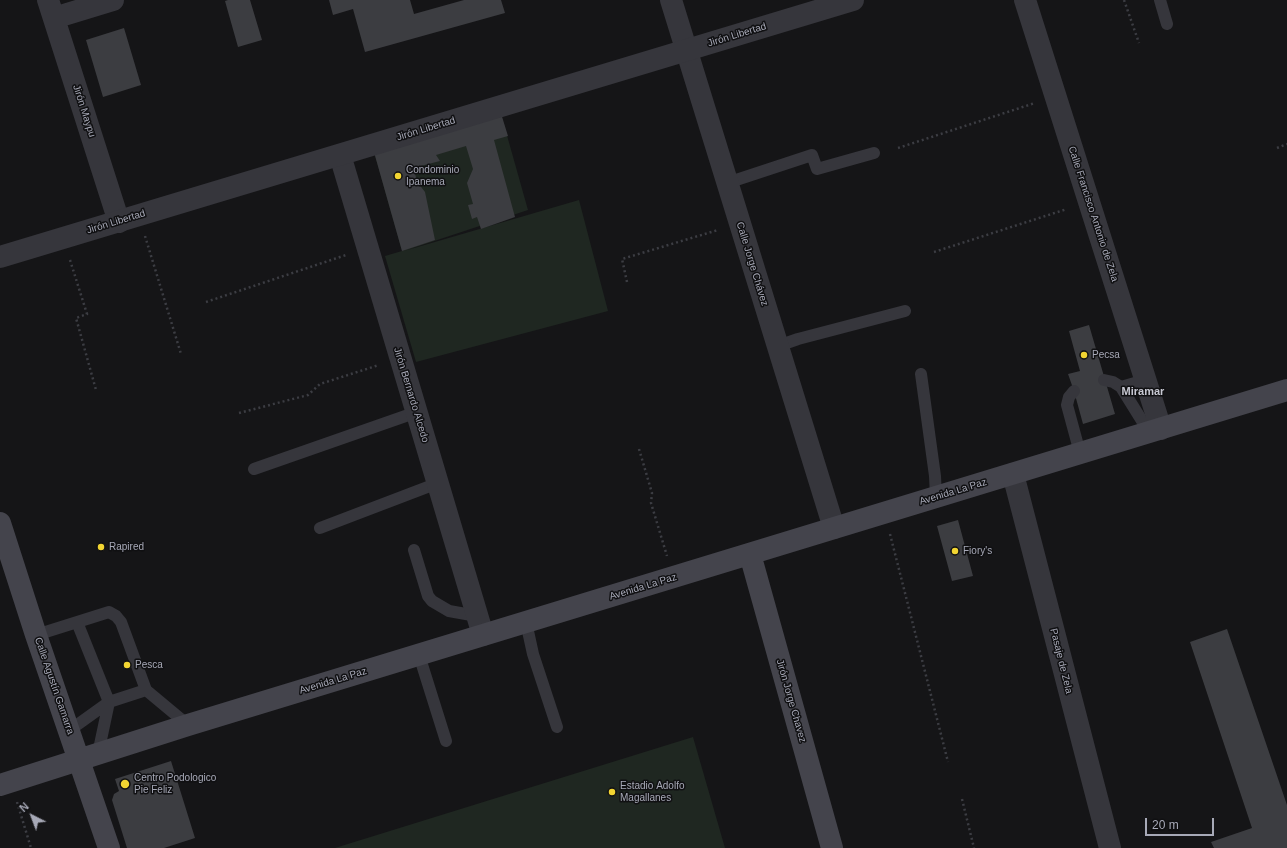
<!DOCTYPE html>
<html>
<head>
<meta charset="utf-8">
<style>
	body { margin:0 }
	#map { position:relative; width:1287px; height:848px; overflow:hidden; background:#151517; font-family:Arial,sans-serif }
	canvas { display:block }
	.north { position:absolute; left:12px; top:796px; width:40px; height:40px; -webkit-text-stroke:3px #101012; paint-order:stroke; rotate:318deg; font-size:11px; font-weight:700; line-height:16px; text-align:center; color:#a7a9b7 }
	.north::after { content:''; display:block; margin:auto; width:14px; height:18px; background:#a7a9b7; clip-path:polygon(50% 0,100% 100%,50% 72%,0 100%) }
	.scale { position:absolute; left:1145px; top:818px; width:69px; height:18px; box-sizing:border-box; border:2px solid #a7a9b7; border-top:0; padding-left:5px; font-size:12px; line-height:14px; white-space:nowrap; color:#a7a9b7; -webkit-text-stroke:3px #101012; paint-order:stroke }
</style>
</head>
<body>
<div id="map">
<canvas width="1287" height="848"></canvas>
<div class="north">N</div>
<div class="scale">20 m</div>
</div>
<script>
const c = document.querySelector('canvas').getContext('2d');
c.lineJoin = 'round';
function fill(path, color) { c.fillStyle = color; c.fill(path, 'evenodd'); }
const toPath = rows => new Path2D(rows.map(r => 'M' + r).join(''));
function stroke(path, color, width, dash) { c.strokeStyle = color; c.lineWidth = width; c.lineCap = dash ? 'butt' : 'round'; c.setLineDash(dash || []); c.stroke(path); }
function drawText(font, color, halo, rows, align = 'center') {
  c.font = font + ' Arial,sans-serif'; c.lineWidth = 3; c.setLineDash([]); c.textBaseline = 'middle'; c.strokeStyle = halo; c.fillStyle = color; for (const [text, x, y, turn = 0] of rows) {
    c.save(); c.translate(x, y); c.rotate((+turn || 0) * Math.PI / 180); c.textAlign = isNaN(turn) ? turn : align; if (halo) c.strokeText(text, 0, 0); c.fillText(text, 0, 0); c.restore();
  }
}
fill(toPath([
	[499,107,528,210,404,251,579,200,608,311,416,362,385,256,402,251,372,145],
	[693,737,725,848,335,848]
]), '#1f2721');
fill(toPath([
	[228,0,250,0,262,40,238,47,225,1],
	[329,0,410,0,414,14,464,0,501,0,505,13,365,52,353,9,333,15],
	[124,28,141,85,103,97,86,40],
	[499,107,508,136,494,140,515,217,481,229,477,217,472,219,468,205,473,204,467,183,473,169,466,146,436,155,440,161,413,168,418,183,425,192,435,240,402,251,372,145],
	[1089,325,1115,414,1083,424,1074,391,1068,374,1080,371,1069,331],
	[958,520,973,576,952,581,937,526],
	[1227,629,1287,805,1287,848,1214,848,1211,842,1252,828,1190,642],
	[171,761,195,838,164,848,127,848,112,800,114,794,119,791,115,779]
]), '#3c3d41');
stroke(toPath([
	[1124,0,1139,43],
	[898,148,1035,103],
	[1277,148,1287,144],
	[145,236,181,354],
	[934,252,1067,209],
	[70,260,87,314,76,318,96,390],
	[627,282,622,259,718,230],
	[206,302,346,255],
	[239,413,308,395,320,384,379,365],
	[639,449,652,493,651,503,667,556],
	[890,534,948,762],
	[962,799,974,848],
	[17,802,31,848]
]), '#3c3d43', 2.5, [2, 3]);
stroke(toPath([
	[1160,0,1167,24],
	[727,183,812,155,817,169,874,153],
	[778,346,798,339,905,311],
	[921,374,935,476,936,497],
	[1104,380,1113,382,1121,387,1149,432],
	[1121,387,1145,380],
	[1074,391,1069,397,1067,405,1080,453],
	[254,469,417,412],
	[320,528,438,483],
	[414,550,428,596,432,601,449,611,477,616],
	[77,622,109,702,98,754],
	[526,622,533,654,557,727],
	[36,635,109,612,116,616,121,622,146,690,188,725],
	[419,655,446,741],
	[70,730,109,702,146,690]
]), '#36363c', 12);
stroke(toPath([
	[48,0,119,222],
	[671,0,834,528],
	[1025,0,1161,429],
	[54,18,113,0],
	[340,155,483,635],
	[1013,474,1110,848]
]), '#36363c', 22);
stroke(toPath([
	[0,257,853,0]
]), '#36363c', 22);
stroke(toPath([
	[0,523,36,635,109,848],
	[750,554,832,848],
	[0,785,188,725,1287,390]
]), '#44444c', 22);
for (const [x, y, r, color] of [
	[398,176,4,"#f2d532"],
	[1084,355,4,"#f2d532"],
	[101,547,4,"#f2d532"],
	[955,551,4,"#f2d532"],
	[127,665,4,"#f2d532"],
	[125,784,5,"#f2d532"],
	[612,792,4,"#f2d532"]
]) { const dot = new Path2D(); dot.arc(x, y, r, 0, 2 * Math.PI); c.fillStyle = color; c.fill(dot); stroke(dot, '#101012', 1.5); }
drawText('10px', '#a7a9b7', '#101012', [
	["Jirón Libertad",737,35,-17],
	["Jirón Maypu",84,111,72],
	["Jirón Libertad",426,129,-17],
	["Calle Francisco Antonio de Zela",1093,214,72],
	["Jirón Libertad",116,222,-17],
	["Calle Jorge Chávez",752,264,73],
	["Jirón Bernardo Alcedo",411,395,73],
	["Avenida La Paz",953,492,-17],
	["Avenida La Paz",643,587,-17],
	["Pasaje de Zela",1061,661,76],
	["Avenida La Paz",333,681,-17],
	["Calle Agustín Gamarra",54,686,71],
	["Jirón Jorge Chavez",791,701,74]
]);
drawText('10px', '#a7a9b7', '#101012', [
	["Condominio",406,170],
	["Ipanema",406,182],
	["Pecsa",1092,355],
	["Rapired",109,547],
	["Fiory's",963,551],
	["Pesca",135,665],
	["Centro Podologico",134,778],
	["Pie Feliz",134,790],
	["Estadio Adolfo",620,786],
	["Magallanes",620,798]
], 'left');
drawText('bold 11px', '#c8c9d3', '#101012', [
	["Miramar",1143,392]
]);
</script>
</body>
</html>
